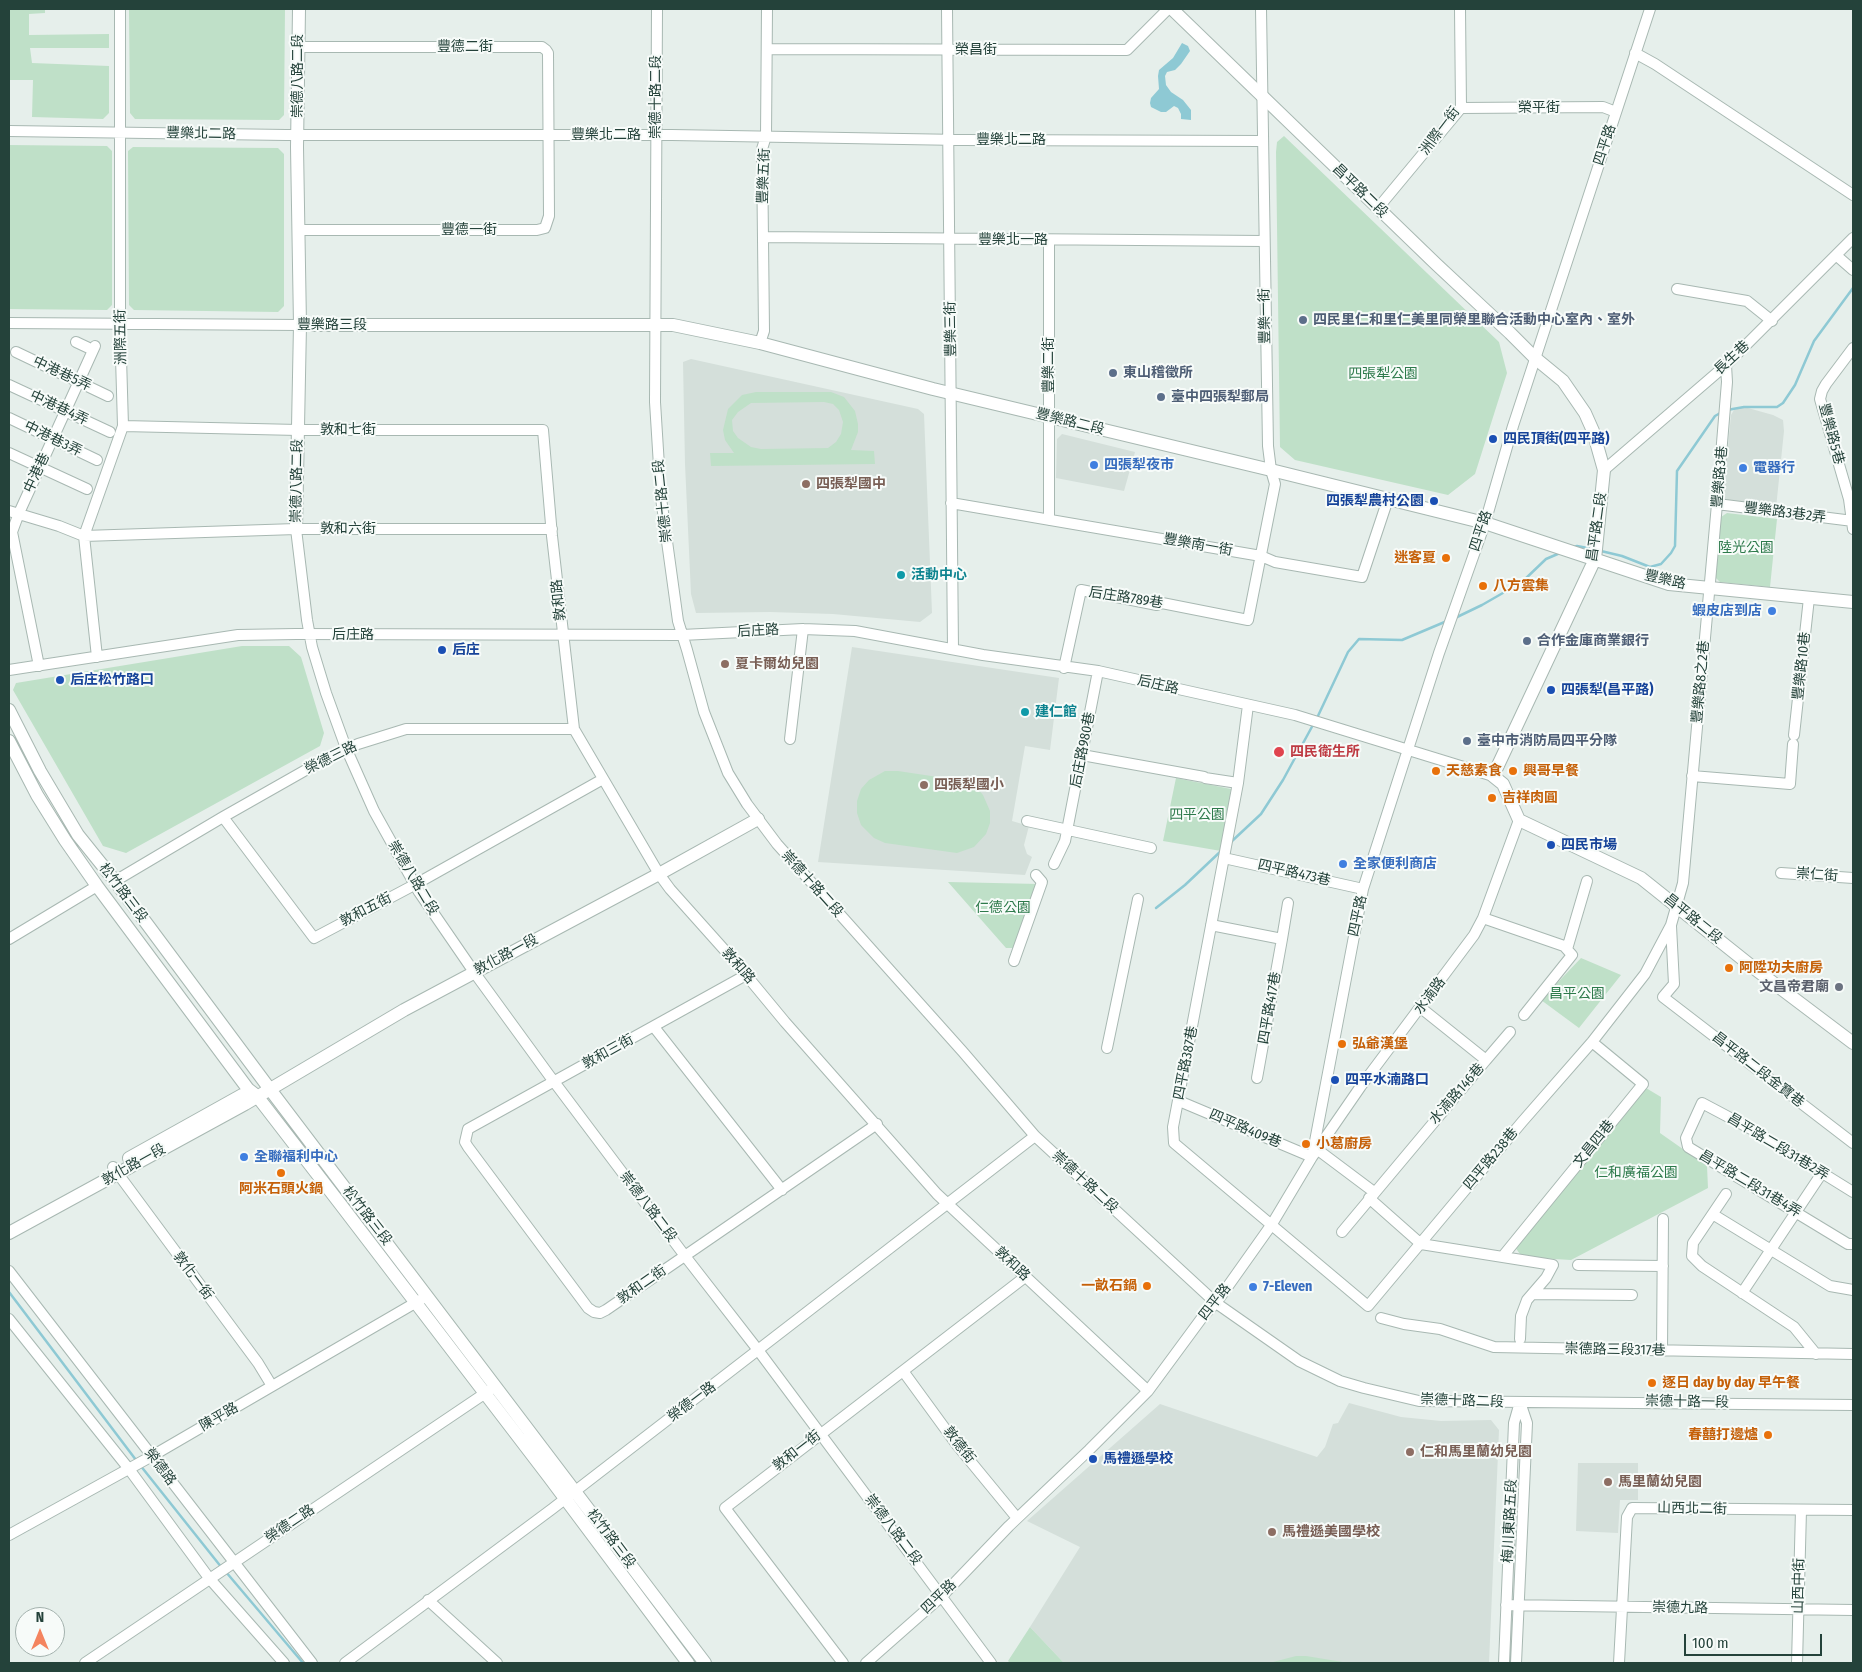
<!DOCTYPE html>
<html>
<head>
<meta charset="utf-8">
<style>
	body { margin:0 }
	#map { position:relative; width:1862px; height:1672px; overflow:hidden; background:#e6efeb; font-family:"Fira Sans Condensed",sans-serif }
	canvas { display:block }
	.frame { position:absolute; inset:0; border:10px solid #24423a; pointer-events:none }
	.north { position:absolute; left:15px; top:1607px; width:50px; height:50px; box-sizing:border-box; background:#f7fbf9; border:1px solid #a3b1ad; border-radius:50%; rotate:0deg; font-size:14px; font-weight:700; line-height:20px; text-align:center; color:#24423a }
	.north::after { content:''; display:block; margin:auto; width:18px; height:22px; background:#f4845f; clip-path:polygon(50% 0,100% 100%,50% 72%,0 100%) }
	.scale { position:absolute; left:1684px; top:1634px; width:138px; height:22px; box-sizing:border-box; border:2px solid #24423a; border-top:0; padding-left:6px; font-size:15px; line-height:18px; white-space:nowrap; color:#24423a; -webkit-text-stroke:4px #f7fbf9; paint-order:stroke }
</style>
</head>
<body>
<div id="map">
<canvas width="1862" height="1672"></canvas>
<div class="frame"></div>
<div class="north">N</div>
<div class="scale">100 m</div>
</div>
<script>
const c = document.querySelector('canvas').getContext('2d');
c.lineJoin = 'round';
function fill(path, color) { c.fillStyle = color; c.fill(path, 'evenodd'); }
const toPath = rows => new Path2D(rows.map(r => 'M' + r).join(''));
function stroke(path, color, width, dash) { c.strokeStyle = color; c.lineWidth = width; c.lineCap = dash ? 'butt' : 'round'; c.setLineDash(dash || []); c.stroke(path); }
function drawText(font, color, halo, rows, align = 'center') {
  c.font = font + ' "Fira Sans Condensed","Noto Sans TC",sans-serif'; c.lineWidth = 4; c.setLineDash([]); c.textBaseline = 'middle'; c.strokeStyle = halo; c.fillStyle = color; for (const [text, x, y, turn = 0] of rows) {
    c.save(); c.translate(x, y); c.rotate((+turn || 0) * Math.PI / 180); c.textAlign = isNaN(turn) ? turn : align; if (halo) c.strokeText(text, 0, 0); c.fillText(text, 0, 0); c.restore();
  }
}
fill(toPath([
	[691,359,918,409,924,414,932,613,920,622,833,614,770,612,696,613,691,594,685,464,683,362],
	[1740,408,1748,408,1773,415,1783,420,1784,431,1776,508,1735,502,1723,499,1731,415,1734,410],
	[1062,434,1135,452,1124,491,1056,478,1057,439],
	[852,647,1059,678,1050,750,1025,746,1012,821,1029,826,1024,845,1027,854,1032,857,1025,875,818,862],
	[1349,1403,1401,1417,1441,1421,1491,1420,1499,1430,1489,1663,1064,1663,1030,1627,1080,1547,1027,1521,1160,1404,1317,1457,1325,1447,1333,1424,1338,1423],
	[1578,1463,1638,1463,1638,1500,1620,1500,1618,1533,1576,1531]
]), '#d4dfda');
fill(toPath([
	[9,9,45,9,45,13,29,14,29,35,109,34,109,48,30,48,32,63,109,66,109,113,103,119,32,117,33,80,9,80],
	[129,9,285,9,284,115,279,120,135,119,130,113],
	[1284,136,1499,342,1507,373,1475,474,1448,495,1295,460,1280,447,1276,152,1277,142],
	[9,145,107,146,112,151,112,305,107,310,9,309],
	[133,147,278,148,284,154,284,306,278,312,134,310,129,305,128,151],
	[756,392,831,392,844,397,855,411,858,424,858,432,851,450,874,451,875,464,711,466,710,453,734,453,725,440,723,430,728,409,742,395],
	[824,402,833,404,839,410,843,422,841,434,836,442,828,448,761,449,751,447,738,438,733,431,732,420,738,412,751,403],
	[1727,513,1777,519,1770,587,1720,582,1715,577,1721,517],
	[242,646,289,646,301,657,324,733,320,746,126,853,103,846,13,690,16,683],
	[885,771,898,771,958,780,975,786,983,795,990,811,990,823,986,834,974,847,957,853,885,843,874,838,861,825,857,813,857,801,861,789,869,780],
	[1176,778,1231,789,1221,851,1163,841],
	[948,882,1039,884,1014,948,1006,948],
	[1581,958,1621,975,1579,1028,1541,1000],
	[1646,1088,1661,1097,1660,1133,1707,1166,1708,1188,1571,1260,1522,1257,1515,1247],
	[1030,1627,1064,1663,1010,1663,1008,1661],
	[1296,1656,1306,1656,1349,1663,1273,1663,1273,1662]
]), '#bfe0c8');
fill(toPath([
	[1182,43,1188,46,1190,51,1181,64,1175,70,1167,72,1165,76,1166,85,1171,92,1183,100,1191,110,1191,120,1181,119,1181,114,1178,108,1174,106,1166,112,1161,112,1151,107,1150,103,1151,98,1159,89,1158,76,1159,70,1173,58]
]), '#8ec9d4');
stroke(toPath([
	[1727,410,1744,407,1777,407,1783,403,1795,385,1814,341,1853,288],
	[1574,547,1577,546,1593,549],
	[1601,551,1622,556,1650,567,1661,564,1671,553,1675,546,1677,471,1715,416,1722,412],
	[1455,618,1482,605,1522,582,1546,559,1560,553],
	[1317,718,1348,652,1359,639,1402,640,1447,621],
	[1231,842,1261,814,1283,780,1314,723],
	[1156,908,1185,885,1221,851],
	[9,1292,136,1460],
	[140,1465,222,1568],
	[226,1572,303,1663]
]), '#8ec9d4', 2.5);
const minor = toPath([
	[657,9,655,402,661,498,678,621,687,650,704,712,728,773,747,804,777,844,963,1052,1035,1136,1216,1303,1299,1361,1340,1381,1364,1388,1419,1401,1853,1405],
	[947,9,953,649],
	[298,47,542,47,546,50,548,53,549,216,545,228,537,230,298,230],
	[767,49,1127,50,1168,9],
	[1635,53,1655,64,1853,195],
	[1461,108,1603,107,1616,112],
	[9,131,286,135,672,135,961,140,1262,141],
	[1378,208,1461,108,1460,9],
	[763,237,1264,241],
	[1837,256,1853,270],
	[1677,289,1747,301,1772,321],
	[9,323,300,325],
	[76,342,93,350],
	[760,343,764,331,762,149,766,136,767,9],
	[1853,348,1826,384,1822,391,1820,399,1849,499,1853,529],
	[16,352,108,396],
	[9,385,110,432],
	[9,418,97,460],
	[123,426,298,430,543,430,552,536,574,729,659,874,670,889,737,964,785,1022,937,1194,1148,1391],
	[9,453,87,489],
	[1604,470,1726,365,1853,238],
	[951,503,1261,556,1275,562,1362,577,1388,499],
	[1717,504,1853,521],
	[9,511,59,526,84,536,296,529,552,529],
	[1049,520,1049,240],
	[296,529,307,620,312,647,326,693,346,748,374,811,419,892,474,972,549,1075,685,1256,758,1350,991,1663],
	[97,657,84,536,123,426,120,323,120,9],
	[39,666,12,532,19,513,95,346],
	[1064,668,1081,590,1157,605,1162,603,1248,620,1275,484,1271,470,1268,446,1261,9],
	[9,670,238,635,296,634,682,635,803,629,855,631,983,655,1098,671,1295,715,1493,776],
	[1248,705,1238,783,1173,1127,1174,1143,1368,1306,1522,1122,1592,1042,1645,974,1671,925,1683,883,1717,504,1727,382,1726,365],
	[1794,735,1809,598],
	[790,739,803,629],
	[1082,755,1204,777],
	[1692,776,1790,784,1793,744],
	[1205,778,1238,783],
	[223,817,314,938,416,884,603,779],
	[1027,821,1151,848],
	[1224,858,1363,889],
	[1054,864,1065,841,1098,671],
	[1781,873,1853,878],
	[115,881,223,817,334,754,358,744,406,729,574,729],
	[1483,918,1564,946,1572,955,1524,1015],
	[1211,925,1282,939,1257,1078],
	[1671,926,1674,984,1663,997,1853,1143],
	[9,939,97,886],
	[1282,939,1288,903],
	[1567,949,1587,881],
	[1014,961,1042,882,1036,875],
	[746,975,468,1129,465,1142,468,1147,588,1308,594,1312,600,1313,606,1310,877,1124],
	[654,1027,782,1190],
	[1107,1048,1138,899],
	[1486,1060,1510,1032],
	[1179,1101,1312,1157,1361,1086,1474,935,1483,918,1519,820],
	[1318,1150,1374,1192],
	[113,1167,258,1363,272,1386],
	[1853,1192,1753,1130,1702,1103,1686,1138,1688,1147,1848,1244,1853,1244],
	[1726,1194,1693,1243,1692,1256,1702,1266,1794,1327,1816,1354],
	[1369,1198,1421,1244,1553,1265,1546,1278,1527,1300,1521,1316,1520,1339],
	[1714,1215,1830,1286,1853,1290],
	[1342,1232,1486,1060,1421,1008],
	[1503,1256,1643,1084,1592,1042],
	[1578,1265,1663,1266],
	[9,1271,312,1663],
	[1742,1293,1822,1173],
	[1533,1294,1632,1295],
	[1381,1318,1404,1324,1440,1329,1494,1347,1853,1354],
	[9,1319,129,1469,209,1578,284,1663],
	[1662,1351,1663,1219],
	[903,1371,957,1445,1017,1518],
	[9,1535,152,1456,427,1296],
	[428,1600,497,1663],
	[1506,1605,1853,1610],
	[85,1663,490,1390],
	[345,1663,552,1509,1035,1136],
	[843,1663,725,1508,1025,1277],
	[866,1663,942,1596,1009,1526,1089,1450,1148,1391,1204,1315,1216,1303,1272,1224,1312,1157,1363,889,1439,653,1485,523,1513,426,1650,9],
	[1504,1663,1514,1423,1520,1402],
	[1516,1663,1527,1423,1520,1402],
	[1619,1663,1627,1517,1632,1508,1853,1510],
	[1797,1663,1801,1510]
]);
const tertiary = toPath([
	[1172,9,1436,264,1510,333,1535,358,1563,381,1585,413,1593,431,1604,470,1595,559,1493,776,1503,784,1519,820,1641,878,1755,969,1853,1043],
	[300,325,673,325,760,343,933,389,1271,470,1485,523,1669,584,1853,602],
	[296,529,300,325,297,147,299,9],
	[9,710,40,771,78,835,115,881,269,1088,705,1663],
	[9,741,37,795,65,840,97,886,248,1089,257,1096,341,1205,549,1477,688,1663],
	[129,1158,242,1095,257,1096],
	[9,1233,245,1104,404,1010,659,874,758,819]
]);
stroke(minor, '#a8b8b2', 12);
stroke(tertiary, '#a8b8b2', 14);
stroke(minor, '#fff', 10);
stroke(tertiary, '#fff', 12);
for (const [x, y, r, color] of [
	[1303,320,5,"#5c6f8a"],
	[1113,373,5,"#5c6f8a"],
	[1161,397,5,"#5c6f8a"],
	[1493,439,5,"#1a4fb4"],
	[1094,465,5,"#3f7fe0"],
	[1743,468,5,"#3f7fe0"],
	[806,484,5,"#8d6e63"],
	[1434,501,5,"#1a4fb4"],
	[1446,558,5,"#e8710a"],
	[901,575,5,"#0f9aa8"],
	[1483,586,5,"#e8710a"],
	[1772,611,5,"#3f7fe0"],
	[1527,641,5,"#5c6f8a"],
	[442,650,5,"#1a4fb4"],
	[725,664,5,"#8d6e63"],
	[60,680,5,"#1a4fb4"],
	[1551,690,5,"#1a4fb4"],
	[1025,712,5,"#0f9aa8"],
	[1467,741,5,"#5c6f8a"],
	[1279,752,6,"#e0444e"],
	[1436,771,5,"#e8710a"],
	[1513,771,5,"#e8710a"],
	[924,785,5,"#8d6e63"],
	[1492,798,5,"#e8710a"],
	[1551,845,5,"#1a4fb4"],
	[1343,864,5,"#3f7fe0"],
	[1729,968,5,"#e8710a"],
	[1839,987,5,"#6b7280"],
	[1342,1044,5,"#e8710a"],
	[1335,1080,5,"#1a4fb4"],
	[1306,1144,5,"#e8710a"],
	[244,1157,5,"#3f7fe0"],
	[281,1173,5,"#e8710a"],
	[1147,1286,5,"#e8710a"],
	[1253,1287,5,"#3f7fe0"],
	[1652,1383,5,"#e8710a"],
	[1768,1435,5,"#e8710a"],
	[1410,1452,5,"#8d6e63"],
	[1093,1459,5,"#1a4fb4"],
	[1608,1482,5,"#8d6e63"],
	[1272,1532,5,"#8d6e63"]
]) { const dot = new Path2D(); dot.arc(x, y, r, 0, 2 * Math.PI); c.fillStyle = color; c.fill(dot); stroke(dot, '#f7fbf9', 2); }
drawText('14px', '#24423a', '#f7fbf9', [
	["豐德二街",465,47],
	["榮昌街",976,50],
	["崇德八路二段",298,76,-90],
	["崇德十路二段",656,97,-90],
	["榮平街",1539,108],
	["洲際一街",1440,131,-53],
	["豐樂北二路",201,134,1],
	["豐樂北二路",606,135],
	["豐樂北二路",1011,140],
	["四平路",1605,145,-72],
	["豐樂五街",764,176,-88],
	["昌平路二段",1360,191,44],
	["豐德一街",469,230],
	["豐樂北一路",1013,240],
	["豐樂一街",1265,316,-91],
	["豐樂路三段",332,325],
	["豐樂三街",951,329,-91],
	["洲際五街",121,337,-91],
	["長生巷",1732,358,-43],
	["豐樂二街",1049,365,-90],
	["中港巷5弄",62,374,25],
	["中港巷4弄",59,408,25],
	["豐樂路二段",1070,422,14],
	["敦和七街",348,430],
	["豐樂路5巷",1831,434,75],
	["中港巷3弄",53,439,26],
	["中港巷",37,473,-65],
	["豐樂路3巷",1720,477,-85],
	["崇德八路二段",297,481,-89],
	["崇德十路二段",663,501,-96],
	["豐樂路3巷2弄",1785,513,7],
	["昌平路二段",1597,527,-82],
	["敦和六街",348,529],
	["四平路",1481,531,-72],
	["豐樂南一街",1198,545,10],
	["豐樂路",1665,580,13],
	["后庄路789巷",1126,598,9],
	["敦和路",559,600,-96],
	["后庄路",758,631,-3],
	["后庄路",353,635],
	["豐樂路10巷",1802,666,-84],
	["豐樂路8之2巷",1701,682,-85],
	["后庄路",1158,685,13],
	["后庄路980巷",1083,750,-79],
	["榮德三路",331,758,-26],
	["四平路473巷",1294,873,13],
	["崇仁街",1817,875,4],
	["崇德八路二段",413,878,59],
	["崇德十路二段",812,884,48],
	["松竹路三段",123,893,53],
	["敦和五街",366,910,-28],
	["四平路",1358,916,-78],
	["昌平路二段",1693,919,39],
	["敦化路一段",506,955,-28],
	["敦和路",738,966,49],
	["水湳路",1430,996,-53],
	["四平路417巷",1270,1008,-80],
	["敦和三街",608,1052,-29],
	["四平路387巷",1186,1063,-79],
	["昌平路二段金寶巷",1758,1070,38],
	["水湳路146巷",1457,1094,-49],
	["四平路409巷",1245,1129,23],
	["文昌四巷",1594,1144,-51],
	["昌平路二段31巷2弄",1778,1147,31],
	["四平路238巷",1491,1159,-50],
	["敦化路一段",134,1165,-29],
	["崇德十路二段",1085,1182,43],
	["昌平路二段31巷4弄",1750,1184,31],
	["崇德八路二段",648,1207,53],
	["松竹路三段",367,1216,52],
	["敦和路",1012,1264,43],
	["敦化一街",193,1276,53],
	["敦和二街",642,1285,-35],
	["四平路",1215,1302,-52],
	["崇德路三段317巷",1615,1350,1],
	["崇德十路二段",1462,1401,2],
	["榮德一路",692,1402,-37],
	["崇德十路一段",1687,1402,1],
	["陳平路",219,1417,-30],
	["敦德街",959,1445,52],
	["敦和一街",797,1451,-38],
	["榮德路",160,1467,53],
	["山西北二街",1692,1509,1],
	["梅川東路五段",1510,1521,-87],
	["榮德二路",290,1524,-34],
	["崇德八路二段",893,1530,53],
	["松竹路三段",611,1539,53],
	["山西中街",1799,1586,-89],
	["四平路",939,1597,-44],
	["崇德九路",1680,1608,1]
]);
drawText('bold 14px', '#4e5e75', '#f7fbf9', [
	["四民里仁和里仁美里同榮里聯合活動中心室內、室外",1313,320],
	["東山稽徵所",1123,373],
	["臺中四張犁郵局",1171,397],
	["合作金庫商業銀行",1537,641],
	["臺中市消防局四平分隊",1477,741]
], 'left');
drawText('14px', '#2d7a4b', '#f7fbf9', [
	["四張犁公園",1383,374],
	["陸光公園",1746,548],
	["四平公園",1197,815],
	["仁德公園",1003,908],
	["昌平公園",1577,994],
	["仁和廣福公園",1636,1173]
]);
drawText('bold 14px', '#164399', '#f7fbf9', [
	["四民頂街(四平路)",1503,439],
	["四張犁農村公園",1424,501,"right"],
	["后庄",452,650],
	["后庄松竹路口",70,680],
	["四張犁(昌平路)",1561,690],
	["四民市場",1561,845],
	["四平水湳路口",1345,1080],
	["馬禮遜學校",1103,1459]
], 'left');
drawText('bold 14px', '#366cbe', '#f7fbf9', [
	["四張犁夜市",1104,465],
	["電器行",1753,468],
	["蝦皮店到店",1762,611,"right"],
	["全家便利商店",1353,864],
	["全聯福利中心",254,1157],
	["7-Eleven",1263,1287]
], 'left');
drawText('bold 14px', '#785e54', '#f7fbf9', [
	["四張犁國中",816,484],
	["夏卡爾幼兒園",735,664],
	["四張犁國小",934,785],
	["仁和馬里蘭幼兒園",1420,1452],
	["馬里蘭幼兒園",1618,1482],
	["馬禮遜美國學校",1282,1532]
], 'left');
drawText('bold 14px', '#c56008', '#f7fbf9', [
	["迷客夏",1436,558,"right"],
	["八方雲集",1493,586],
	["天慈素食",1446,771],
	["興哥早餐",1523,771],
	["吉祥肉圓",1502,798],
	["阿陞功夫廚房",1739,968],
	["弘爺漢堡",1352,1044],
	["小葛廚房",1316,1144],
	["阿米石頭火鍋",281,1189,"center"],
	["一畝石鍋",1137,1286,"right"],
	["逐日 day by day 早午餐",1662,1383],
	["春囍打邊爐",1758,1435,"right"]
], 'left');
drawText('bold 14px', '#0d838f', '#f7fbf9', [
	["活動中心",911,575],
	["建仁館",1035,712]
], 'left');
drawText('bold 14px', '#be3a42', '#f7fbf9', [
	["四民衛生所",1290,752]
], 'left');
drawText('bold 14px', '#5b616d', '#f7fbf9', [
	["文昌帝君廟",1829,987]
], 'right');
</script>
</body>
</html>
